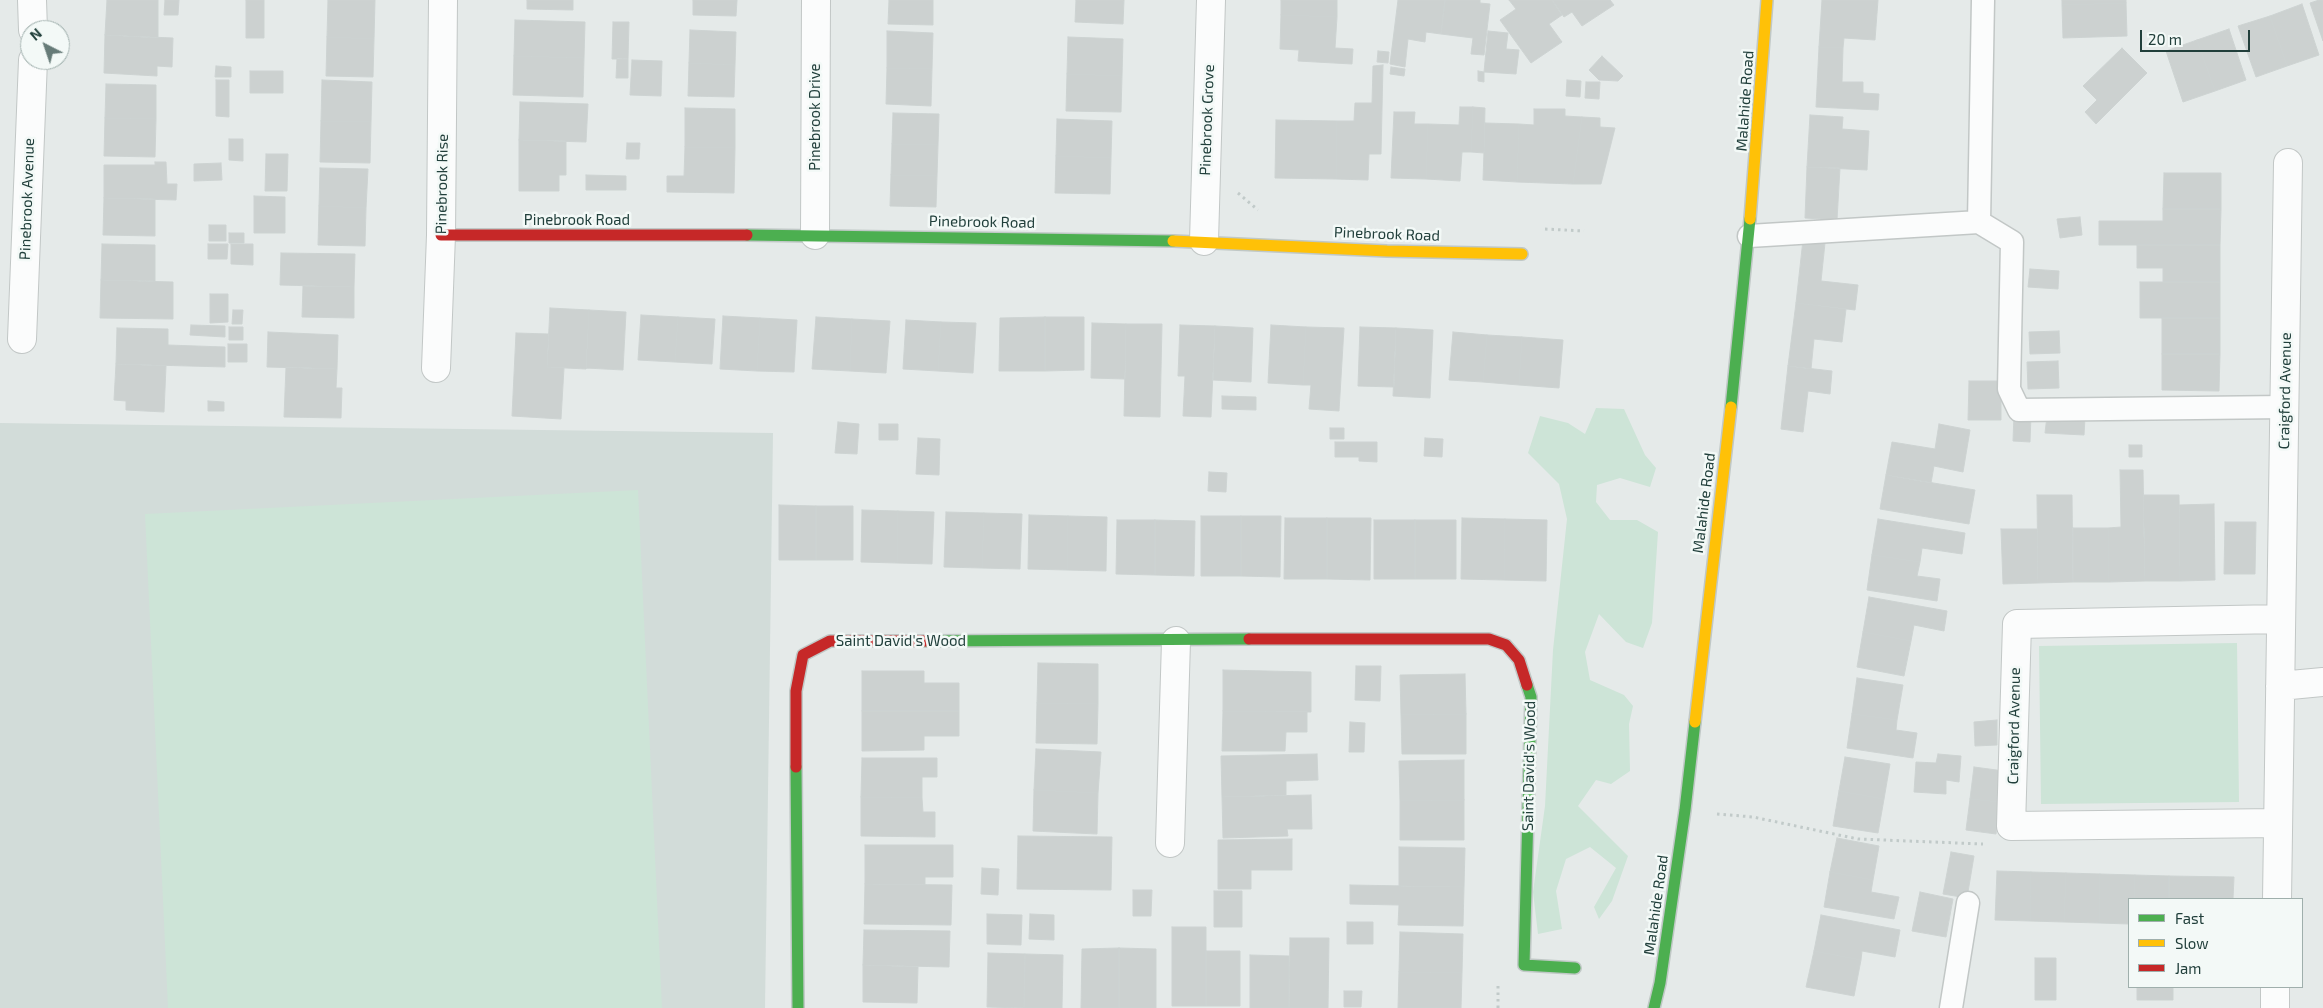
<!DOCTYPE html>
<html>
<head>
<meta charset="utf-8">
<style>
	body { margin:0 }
	#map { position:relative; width:2323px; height:1008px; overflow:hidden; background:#e5eae9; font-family:"Exo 2",sans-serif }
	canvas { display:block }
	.legend { position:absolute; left:2128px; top:898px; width:175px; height:90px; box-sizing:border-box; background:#f3f9f7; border:1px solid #9fafac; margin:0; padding:6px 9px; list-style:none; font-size:15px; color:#213f3b }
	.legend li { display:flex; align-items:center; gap:10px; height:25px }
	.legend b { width:25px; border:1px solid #9fafac }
	.north { position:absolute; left:20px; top:20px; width:50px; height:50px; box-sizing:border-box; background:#f3f9f7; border:1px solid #9fafac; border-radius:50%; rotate:319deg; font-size:14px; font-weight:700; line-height:20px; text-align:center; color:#213f3b }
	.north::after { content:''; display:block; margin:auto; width:18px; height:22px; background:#667b78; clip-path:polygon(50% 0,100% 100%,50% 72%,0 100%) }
	.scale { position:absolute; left:2140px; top:30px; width:110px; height:22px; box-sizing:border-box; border:2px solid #213f3b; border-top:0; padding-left:6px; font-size:15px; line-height:18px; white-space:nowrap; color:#213f3b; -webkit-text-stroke:4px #f3f9f7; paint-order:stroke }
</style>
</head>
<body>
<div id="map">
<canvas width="2323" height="1008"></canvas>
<ul class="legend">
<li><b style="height:6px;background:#4caf50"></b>Fast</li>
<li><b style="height:6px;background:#ffc107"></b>Slow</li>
<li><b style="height:6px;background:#c62828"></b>Jam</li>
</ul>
<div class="north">N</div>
<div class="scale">20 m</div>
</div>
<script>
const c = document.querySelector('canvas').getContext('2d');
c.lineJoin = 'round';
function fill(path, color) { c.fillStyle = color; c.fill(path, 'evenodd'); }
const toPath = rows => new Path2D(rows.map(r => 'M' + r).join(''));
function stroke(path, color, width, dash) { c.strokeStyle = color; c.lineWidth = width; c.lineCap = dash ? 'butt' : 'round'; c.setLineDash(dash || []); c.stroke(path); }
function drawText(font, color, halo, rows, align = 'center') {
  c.font = font + ' "Exo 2",sans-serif'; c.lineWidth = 5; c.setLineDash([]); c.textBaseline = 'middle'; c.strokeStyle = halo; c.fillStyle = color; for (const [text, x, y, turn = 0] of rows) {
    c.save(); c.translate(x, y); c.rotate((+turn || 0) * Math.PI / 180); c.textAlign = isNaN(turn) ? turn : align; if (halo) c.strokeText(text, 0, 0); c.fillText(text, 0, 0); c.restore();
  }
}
fill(toPath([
	[0,423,773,433,765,1008,0,1008]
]), '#d2dcd9');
fill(toPath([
	[1596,408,1624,409,1645,455,1656,468,1650,487,1620,478,1597,485,1596,502,1610,520,1637,520,1658,532,1652,623,1643,648,1626,642,1599,614,1585,652,1590,680,1624,695,1633,706,1629,724,1630,771,1611,784,1596,780,1578,806,1628,856,1612,901,1599,919,1594,907,1616,868,1590,847,1566,859,1556,891,1562,929,1538,934,1533,892,1545,806,1553,650,1567,519,1559,484,1528,453,1540,416,1568,423,1585,434],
	[638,490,662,1008,168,1008,145,514],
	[2237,643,2239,802,2041,804,2039,646]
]), '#cde4d7');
const building = toPath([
	[107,0,158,0,158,38,105,35,107,0],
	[165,0,179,0,178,15,164,15,165,0],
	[246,0,264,0,264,38,246,38,246,0],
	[328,0,375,0,374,39,327,37,328,0],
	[527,0,573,0,573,10,527,9,527,0],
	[693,0,737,0,736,16,693,15,693,0],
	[889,0,933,0,933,25,888,24,889,0],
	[1076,0,1124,0,1123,24,1075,22,1076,0],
	[1281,0,1337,0,1337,17,1281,15,1281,0],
	[1398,0,1445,0,1441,34,1426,32,1425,42,1408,39,1405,67,1390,64,1398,0],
	[1445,0,1480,0,1480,3,1490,4,1484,55,1471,54,1473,38,1441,34,1445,0],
	[1509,0,1552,0,1562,15,1549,24,1562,42,1531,63,1500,20,1516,9,1509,0],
	[1552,0,1610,0,1614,5,1582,26,1572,12,1564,17,1552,0],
	[1822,0,1878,0,1875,40,1844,38,1843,48,1819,47,1822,0],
	[2062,0,2126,0,2126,3,2062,5,2062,0],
	[2319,0,2323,0,2323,41,2310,3,2319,0],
	[2126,3,2127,36,2063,38,2062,5,2126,3],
	[2302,4,2319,55,2287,66,2270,16,2302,4],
	[1281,15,1337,17,1335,48,1353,49,1352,64,1298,61,1299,50,1280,49,1281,15],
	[2270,16,2287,66,2256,77,2238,26,2270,16],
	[515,20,585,22,584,58,514,56,515,20],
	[613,22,629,22,628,59,612,59,613,22],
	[2229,29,2246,80,2215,91,2197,40,2229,29],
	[690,30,736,32,735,65,689,63,690,30],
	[887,31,933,33,932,69,887,68,887,31],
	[1488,31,1508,33,1506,49,1519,50,1516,74,1484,72,1488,31],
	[105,35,173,38,172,67,157,66,157,76,104,73,105,35],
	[327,37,374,39,373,77,326,76,327,37],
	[1068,37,1123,39,1122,76,1067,74,1068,37],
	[2197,40,2215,91,2183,102,2166,51,2197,40],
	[1819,47,1843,48,1842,82,1863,82,1863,93,1879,94,1878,110,1816,107,1819,47],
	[2122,48,2147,73,2096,124,2085,112,2097,100,2083,86,2122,48],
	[1378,51,1389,52,1388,63,1377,62,1378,51],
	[514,56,584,58,583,97,513,95,514,56],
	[1602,56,1623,76,1618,81,1599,80,1589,70,1602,56],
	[617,58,628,59,628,78,616,78,617,58],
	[632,60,662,61,661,96,630,95,632,60],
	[689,63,735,65,734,97,688,96,689,63],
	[1383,65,1381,154,1369,154,1368,180,1336,179,1337,121,1354,121,1355,103,1372,103,1373,66,1383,65],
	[216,66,231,67,231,77,215,77,216,66],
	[1391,67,1405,69,1404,76,1390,74,1391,67],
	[887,68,932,69,931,106,886,104,887,68],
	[250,71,283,71,283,93,250,93,250,71],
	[1478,71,1484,72,1484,82,1478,81,1478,71],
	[1067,74,1122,76,1121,112,1066,111,1067,74],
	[216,80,229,80,229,117,216,116,216,80],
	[322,80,372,82,371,122,321,121,322,80],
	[1567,80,1581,81,1580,97,1566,96,1567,80],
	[1586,82,1600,82,1599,99,1585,98,1586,82],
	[106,84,156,85,156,119,105,118,106,84],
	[520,102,588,104,586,142,519,140,520,102],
	[1460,107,1473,107,1471,152,1462,152,1460,181,1426,179,1428,124,1459,125,1460,107],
	[1473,107,1485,108,1484,153,1471,152,1473,107],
	[685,108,735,109,735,148,685,147,685,108],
	[1534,109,1565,109,1565,116,1582,117,1573,184,1517,182,1519,124,1534,125,1534,109],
	[1394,112,1415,112,1414,124,1428,124,1426,179,1391,178,1394,112],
	[893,113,939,114,938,145,892,144,893,113],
	[1810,115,1843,117,1842,129,1869,131,1867,170,1807,167,1810,115],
	[1582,117,1600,118,1600,127,1615,128,1601,184,1573,184,1582,117],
	[105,118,156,119,155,157,104,156,105,118],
	[1057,119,1112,121,1111,158,1056,156,1057,119],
	[1276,120,1337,121,1336,179,1275,178,1276,120],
	[321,121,371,122,370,163,320,162,321,121],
	[1485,123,1519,124,1517,182,1483,180,1485,123],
	[229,139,243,139,243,161,229,160,229,139],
	[519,140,566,141,566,175,559,175,559,191,519,191,519,140],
	[627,143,640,143,639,159,626,159,627,143],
	[892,144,938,145,937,176,891,175,892,144],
	[685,147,735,148,734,193,667,192,667,176,684,176,685,147],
	[266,154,288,154,287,191,265,191,266,154],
	[1056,156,1111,158,1110,194,1055,193,1056,156],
	[155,162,166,162,167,184,177,184,176,200,104,198,104,165,155,165,155,162],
	[221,163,222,180,194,181,194,164,221,163],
	[1807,167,1840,168,1837,220,1805,218,1807,167],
	[320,168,368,169,366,208,319,206,320,168],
	[2164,173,2221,173,2221,209,2163,209,2164,173],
	[586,175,626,176,626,190,586,190,586,175],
	[891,175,937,176,936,207,890,206,891,175],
	[254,196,285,197,285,233,254,233,254,196],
	[104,198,155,199,155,236,103,235,104,198],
	[319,206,366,208,365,246,318,245,319,206],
	[2163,209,2221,209,2220,245,2099,245,2099,221,2163,221,2163,209],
	[2080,217,2082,235,2060,238,2057,219,2080,217],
	[209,225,226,225,226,241,209,241,209,225],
	[229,233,244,233,244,243,229,243,229,233],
	[1803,240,1825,243,1821,281,1858,285,1855,310,1796,303,1803,240],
	[102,244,155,245,155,281,101,280,102,244],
	[208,244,228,244,227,259,208,259,208,244],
	[231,244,253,244,253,265,231,264,231,244],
	[2137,245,2220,245,2220,282,2163,282,2163,268,2137,268,2137,245],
	[281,253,355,254,354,287,280,285,281,253],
	[2030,269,2059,271,2058,289,2028,287,2030,269],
	[101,280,173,282,173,319,100,318,101,280],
	[2140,282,2220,282,2220,318,2140,318,2140,282],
	[303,286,354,287,354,318,302,317,303,286],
	[210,294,228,294,228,322,210,323,210,294],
	[1796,303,1846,309,1842,342,1814,339,1811,369,1788,366,1796,303],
	[550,308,589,310,586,369,547,367,550,308],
	[233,310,243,310,242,324,232,324,233,310],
	[589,310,626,312,623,370,586,368,589,310],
	[641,315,678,317,675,362,638,360,641,315],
	[723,316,760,318,757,371,720,369,723,316],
	[678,317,715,319,712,364,675,362,678,317],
	[816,317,852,319,850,371,812,369,816,317],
	[1045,317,1045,371,999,371,1000,318,1045,317],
	[1045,317,1084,317,1084,370,1045,371,1045,317],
	[760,318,797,320,794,372,757,371,760,318],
	[2162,318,2220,318,2220,354,2162,354,2162,318],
	[852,319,890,321,886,373,850,371,852,319],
	[906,320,941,322,938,371,903,369,906,320],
	[941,322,976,323,973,373,938,371,941,322],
	[1092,323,1126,324,1125,379,1091,378,1092,323],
	[1126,324,1162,324,1160,417,1124,416,1126,324],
	[191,325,225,326,225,337,190,335,191,325],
	[1180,325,1215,326,1211,417,1183,416,1185,376,1178,376,1180,325],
	[1271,325,1306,327,1303,385,1268,383,1271,325],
	[1215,326,1253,328,1251,382,1213,380,1215,326],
	[229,327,243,327,243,340,229,340,229,327],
	[1306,327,1344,328,1339,411,1309,409,1311,385,1303,385,1306,327],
	[1360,327,1396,328,1394,387,1358,386,1360,327],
	[117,328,168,329,168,345,225,347,225,367,116,364,117,328],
	[1396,328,1433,330,1430,398,1393,396,1396,328],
	[2059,331,2060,353,2030,354,2029,332,2059,331],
	[268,332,338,335,337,369,267,367,268,332],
	[1453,332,1487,335,1483,382,1449,380,1453,332],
	[516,333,549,334,547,367,564,368,561,419,512,416,516,333],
	[1487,335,1522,337,1519,385,1483,382,1487,335],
	[1522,337,1563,340,1559,388,1519,385,1522,337],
	[228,344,247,344,247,362,228,362,228,344],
	[2162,354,2220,354,2219,391,2162,390,2162,354],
	[2058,361,2059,388,2028,389,2027,362,2058,361],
	[116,364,166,366,164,412,126,410,126,401,114,400,116,364],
	[1788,366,1832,371,1830,394,1808,391,1803,432,1781,429,1788,366],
	[286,367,337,369,336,388,342,388,341,418,284,417,286,367],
	[1969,381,2001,381,2001,420,1968,420,1969,381],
	[1222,396,1256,397,1256,410,1222,409,1222,396],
	[208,401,224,402,224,411,208,411,208,401],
	[2014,414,2031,415,2030,442,2013,441,2014,414],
	[2047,416,2085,418,2084,435,2045,433,2047,416],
	[838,422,859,424,857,454,835,453,838,422],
	[879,424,898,424,898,440,879,440,879,424],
	[1939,424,1970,430,1963,472,1934,466,1931,483,1886,475,1892,442,1935,449,1939,424],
	[1330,428,1344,428,1344,439,1330,439,1330,428],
	[918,438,940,439,939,475,916,474,918,438],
	[1425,438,1443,439,1442,457,1424,456,1425,438],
	[1335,442,1377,442,1377,462,1359,461,1359,457,1335,457,1335,442],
	[2129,445,2142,445,2142,457,2129,457,2129,445],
	[2120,470,2143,470,2145,581,2109,582,2108,528,2121,527,2120,470],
	[1209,472,1227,473,1226,492,1208,491,1209,472],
	[1886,475,1975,490,1969,524,1880,509,1886,475],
	[2037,495,2072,495,2073,582,2038,583,2037,495],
	[2143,495,2179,495,2180,581,2145,581,2143,495],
	[2214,504,2215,580,2180,581,2179,505,2214,504],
	[779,505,816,506,816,560,779,560,779,505],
	[816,506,853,506,853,560,816,560,816,506],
	[862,510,898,511,897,563,861,562,862,510],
	[898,511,934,512,932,564,897,563,898,511],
	[946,512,984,513,982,568,944,567,946,512],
	[984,513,1022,514,1020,569,982,568,984,513],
	[1029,515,1068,516,1067,570,1028,569,1029,515],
	[1068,516,1107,517,1106,571,1067,570,1068,516],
	[1201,516,1241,516,1241,576,1201,576,1201,516],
	[1241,516,1281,516,1280,577,1241,576,1241,516],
	[1285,518,1327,518,1327,579,1284,579,1285,518],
	[1327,518,1371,518,1370,580,1327,579,1327,518],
	[1462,518,1505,519,1504,580,1461,579,1462,518],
	[1505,519,1547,520,1546,581,1504,580,1505,519],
	[1878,519,1965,533,1962,554,1922,548,1920,562,1872,555,1878,519],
	[1117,520,1155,520,1155,575,1116,574,1117,520],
	[1155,520,1195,521,1194,576,1155,575,1155,520],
	[1374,520,1415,520,1415,579,1374,579,1374,520],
	[1415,520,1456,520,1456,579,1415,579,1415,520],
	[2225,522,2256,522,2255,574,2224,574,2225,522],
	[2073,528,2108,528,2109,582,2073,582,2073,528],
	[2001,529,2037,529,2038,583,2003,584,2001,529],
	[1872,555,1920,562,1917,576,1940,579,1937,601,1867,590,1872,555],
	[1869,597,1947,611,1944,631,1914,625,1911,641,1863,632,1869,597],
	[1863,632,1911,641,1904,676,1857,667,1863,632],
	[1038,663,1098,664,1098,704,1037,703,1038,663],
	[1356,666,1381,666,1380,701,1355,700,1356,666],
	[1223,670,1311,672,1311,712,1223,711,1223,670],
	[862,671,924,671,924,683,959,683,959,711,862,711,862,671],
	[1465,674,1466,714,1401,715,1400,675,1465,674],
	[1857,678,1903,685,1897,720,1852,714,1857,678],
	[1037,703,1098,704,1097,744,1036,743,1037,703],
	[862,711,959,711,959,736,924,736,924,750,862,751,862,711],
	[1223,711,1307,712,1307,732,1286,732,1285,751,1222,751,1223,711],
	[1466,714,1466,754,1402,754,1401,715,1466,714],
	[1852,714,1897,720,1896,730,1917,733,1913,758,1847,748,1852,714],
	[1997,720,1997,745,1975,746,1974,722,1997,720],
	[1350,722,1365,723,1364,752,1349,752,1350,722],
	[1036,749,1101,752,1098,793,1034,790,1036,749],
	[1317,754,1318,780,1286,781,1286,795,1222,797,1221,756,1317,754],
	[1938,754,1961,756,1959,782,1946,780,1946,794,1914,792,1916,762,1936,763,1938,754],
	[1845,757,1890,764,1884,799,1839,791,1845,757],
	[862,758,937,758,937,777,922,777,922,798,861,797,862,758],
	[1464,760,1464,800,1400,801,1399,761,1464,760],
	[1974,767,2004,771,2000,802,1970,799,1974,767],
	[1034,790,1098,793,1097,834,1033,831,1034,790],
	[1839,791,1884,799,1878,833,1833,826,1839,791],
	[1311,795,1312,829,1287,829,1288,836,1223,838,1222,797,1311,795],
	[861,797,922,798,923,812,935,812,935,837,861,836,861,797],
	[1970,799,2000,802,1996,834,1966,830,1970,799],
	[1464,800,1464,840,1400,840,1400,801,1464,800],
	[1018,836,1112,837,1111,890,1017,889,1018,836],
	[1837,838,1879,846,1873,880,1830,872,1837,838],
	[1292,839,1292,870,1251,870,1251,889,1218,889,1218,840,1292,839],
	[865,845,953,845,953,877,925,877,925,885,865,884,865,845],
	[1399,847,1465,848,1464,887,1399,886,1399,847],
	[1951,852,1974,856,1967,898,1943,894,1951,852],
	[982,868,999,869,998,895,981,894,982,868],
	[1997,871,2031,872,2030,921,1995,920,1997,871],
	[1830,872,1873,880,1871,892,1899,897,1894,919,1824,907,1830,872],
	[2031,872,2066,873,2064,922,2030,921,2031,872],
	[2066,873,2100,874,2099,923,2064,922,2066,873],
	[2100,874,2135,875,2134,899,2129,899,2129,924,2099,923,2100,874],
	[2135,875,2169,876,2169,899,2134,899,2135,875],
	[2169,876,2234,877,2233,899,2169,899,2169,876],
	[865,884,952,885,951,925,864,924,865,884],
	[1350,885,1464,887,1463,926,1398,925,1399,905,1350,904,1350,885],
	[1133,890,1152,890,1151,916,1133,916,1133,890],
	[1214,891,1242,891,1242,927,1214,927,1214,891],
	[1920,892,1953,899,1946,937,1912,931,1920,892],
	[987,914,1022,915,1021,945,987,944,987,914],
	[1030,914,1054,915,1054,940,1029,939,1030,914],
	[1821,915,1900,930,1895,957,1862,951,1861,960,1814,951,1821,915],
	[1347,922,1373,922,1373,944,1347,944,1347,922],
	[1172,927,1206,927,1206,1006,1172,1006,1172,927],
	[864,930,950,931,949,967,863,965,864,930],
	[1400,932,1463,934,1462,973,1399,972,1400,932],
	[1290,938,1329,938,1328,1008,1289,1008,1290,938],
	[1119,948,1119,1008,1081,1008,1082,949,1119,948],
	[1119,948,1156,949,1156,1008,1119,1008,1119,948],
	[1206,951,1240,951,1240,1006,1206,1006,1206,951],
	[1814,951,1861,960,1854,996,1806,987,1814,951],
	[988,953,1025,954,1024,1008,987,1007,988,953],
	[1025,954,1063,955,1062,1008,1024,1008,1025,954],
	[1250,955,1289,956,1289,1008,1250,1008,1250,955],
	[2035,958,2056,958,2056,1000,2035,1000,2035,958],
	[863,965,918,967,917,1003,863,1002,863,965],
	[1399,972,1462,973,1461,1008,1398,1008,1399,972],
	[2137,987,2173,987,2173,1000,2137,1000,2137,987],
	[1344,991,1362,991,1361,1007,1344,1007,1344,991]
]);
fill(building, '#ccd1d0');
stroke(building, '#cdd3d2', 1);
const lane = toPath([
	[1983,0,1979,222,2012,242,2009,389,2019,410,2285,407],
	[1749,236,1979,222],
	[1951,1008,1968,903]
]);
const street = toPath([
	[32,0,33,30],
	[815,235,816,0],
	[1204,241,1211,0],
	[22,339,33,60],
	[436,368,441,235,443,0],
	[2280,686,2323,682],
	[2278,823,2011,826,2017,624,2281,619],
	[1170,843,1176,641],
	[2277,899,2288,163],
	[2275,1008,2275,987]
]);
const fast = toPath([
	[747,235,1173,241],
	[1731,407,1750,219],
	[926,641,1249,639],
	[1527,685,1531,697,1524,965,1575,968],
	[796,767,798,1008],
	[1654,1008,1660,983,1685,810,1695,722]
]);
const slow = toPath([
	[1750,219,1767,0],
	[1173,241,1387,251,1522,254],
	[1695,722,1731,407]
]);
const jam = toPath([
	[441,235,747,235],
	[1249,639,1489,639,1506,645,1519,660,1527,685],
	[796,767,796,691,803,655,830,641,926,641]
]);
stroke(lane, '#c2c7c6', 25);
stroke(street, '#c2c7c6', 30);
stroke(fast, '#c0c8c6', 14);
stroke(slow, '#c0c8c6', 14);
stroke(jam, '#c0c8c6', 14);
stroke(toPath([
	[1238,193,1258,210],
	[1545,229,1584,231],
	[1717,814,1753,817,1858,839,1983,844],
	[1498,1008,1498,986]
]), '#c1cac9', 3, [2.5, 4]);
stroke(lane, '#fbfcfc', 22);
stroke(street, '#fbfcfc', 28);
stroke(fast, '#4caf50', 11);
stroke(slow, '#ffc107', 11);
stroke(jam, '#c62828', 11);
drawText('15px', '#213f3b', '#f3f9f7', [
	["Malahide Road",1745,101,-86],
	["Pinebrook Drive",815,117,-90],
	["Pinebrook Grove",1207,120,-88],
	["Pinebrook Rise",442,184,-89],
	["Pinebrook Avenue",27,199,-88],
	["Pinebrook Road",577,220],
	["Pinebrook Road",982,222,1],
	["Pinebrook Road",1387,234,2],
	["Craigford Avenue",2285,391,-89],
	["Malahide Road",1704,503,-83],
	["Saint David's Wood",901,641],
	["Craigford Avenue",2014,726,-89],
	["Saint David's Wood",1529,766,-89],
	["Malahide Road",1656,905,-82]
]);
</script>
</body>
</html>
